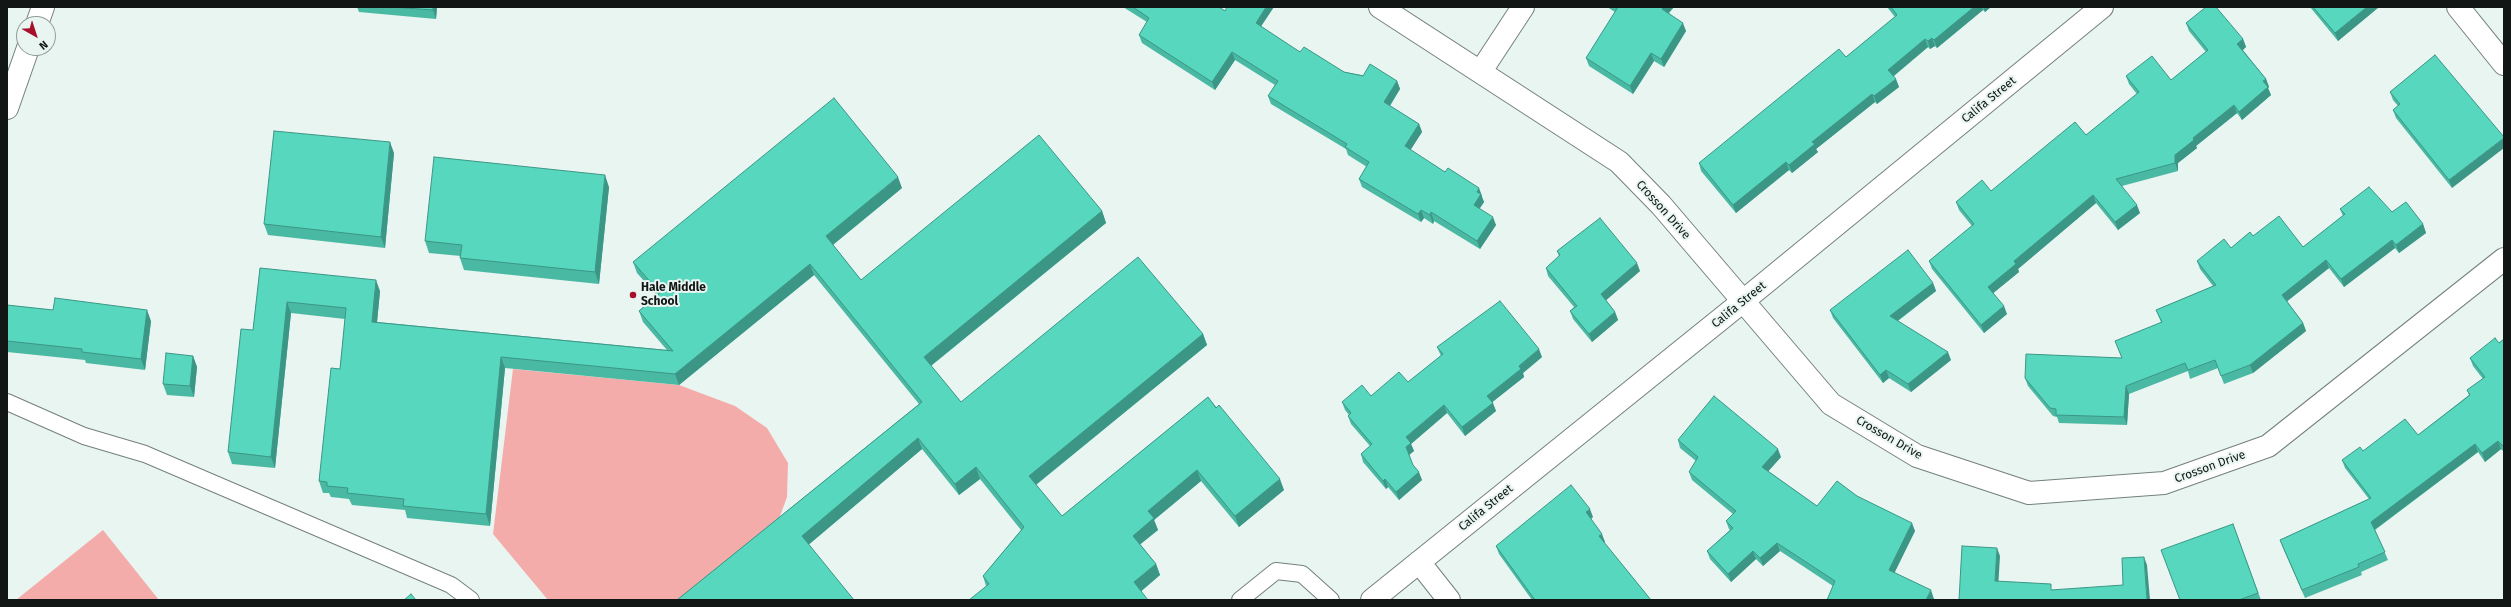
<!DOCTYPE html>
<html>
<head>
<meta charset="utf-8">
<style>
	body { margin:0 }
	#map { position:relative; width:2511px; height:607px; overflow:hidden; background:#e8f5f1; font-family:"Fira Sans",sans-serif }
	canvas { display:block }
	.frame { position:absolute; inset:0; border:8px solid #121715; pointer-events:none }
	.north { position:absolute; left:16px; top:16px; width:40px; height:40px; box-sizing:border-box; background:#e8f5f1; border:1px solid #929c99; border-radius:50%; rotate:141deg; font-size:11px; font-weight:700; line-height:16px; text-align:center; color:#121715 }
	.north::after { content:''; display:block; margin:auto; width:14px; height:18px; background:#a80f2b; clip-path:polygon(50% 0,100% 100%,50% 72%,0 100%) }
</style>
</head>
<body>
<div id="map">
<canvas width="2511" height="607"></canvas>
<div class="frame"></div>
<div class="north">N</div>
</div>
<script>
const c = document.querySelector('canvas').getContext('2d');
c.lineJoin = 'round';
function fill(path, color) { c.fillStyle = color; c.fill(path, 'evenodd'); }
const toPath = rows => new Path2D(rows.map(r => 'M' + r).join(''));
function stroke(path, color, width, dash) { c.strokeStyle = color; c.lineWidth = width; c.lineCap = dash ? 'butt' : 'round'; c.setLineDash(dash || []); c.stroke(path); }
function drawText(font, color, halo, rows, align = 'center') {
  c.font = font + ' "Fira Sans",sans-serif'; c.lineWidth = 4; c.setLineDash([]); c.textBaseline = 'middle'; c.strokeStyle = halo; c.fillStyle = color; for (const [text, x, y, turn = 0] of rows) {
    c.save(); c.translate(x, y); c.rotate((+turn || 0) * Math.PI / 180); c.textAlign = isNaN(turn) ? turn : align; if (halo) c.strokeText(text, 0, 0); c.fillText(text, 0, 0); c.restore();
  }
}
fill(toPath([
	[513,369,679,385,735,406,767,428,788,463,787,497,772,538,695,600,548,600,493,534],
	[103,530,159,600,16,600]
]), '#f4acaa');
const service = toPath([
	[7,402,84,436,145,454,451,585,471,600],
	[1240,600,1276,571,1302,574,1331,600]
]);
const minor = toPath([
	[1380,7,1619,162,1661,205,1831,404,1917,456,2029,493,2164,483,2268,446,2504,259],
	[2458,7,2504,64],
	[37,24,43,7],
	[1481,71,1523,7],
	[7,108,28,48],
	[1419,562,1449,600],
	[1372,600,1742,302,2102,7]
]);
stroke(service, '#75807d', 18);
stroke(minor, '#75807d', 24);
stroke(service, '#fff', 16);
stroke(minor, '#fff', 22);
fill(toPath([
	[357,7,437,7,436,19,359,12],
	[1123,7,1219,7,1225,11,1261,27,1300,52,1344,72,1397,81,1400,89,1390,106,1419,124,1422,132,1410,150,1482,196,1482,197,1484,202,1479,209,1496,225,1480,249,1434,221,1433,224,1424,218,1421,222,1362,187,1359,179,1367,167,1348,155,1346,149,1271,104,1268,96,1275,85,1235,60,1215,90,1142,43,1139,35,1147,22],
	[1607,7,1674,7,1669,13,1686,31,1664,67,1654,61,1633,94,1589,66,1586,58,1615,12],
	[1887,7,1991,7,1985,12,1983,10,1937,48,1935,46,1930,49,1928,47,1894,76,1899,87,1877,104,1875,102,1816,149,1818,152,1792,173,1789,170,1736,213,1701,171,1699,163,1846,57,1895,17],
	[2310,7,2379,7,2338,41],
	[2186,23,2243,39,2246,47,2243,50,2266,79,2269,87,2268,88,2271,95,2242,120,2237,113,2196,146,2197,148,2178,163,2178,171,2122,186,2140,213,2118,230,2096,203,2018,269,2019,272,1993,293,2007,314,1984,333,1932,269,1929,261,1972,226,1959,210,1956,202,1991,191,2086,135,2137,94,2129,84,2126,76,2171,80,2206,52,2189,31],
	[2435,55,2452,188,2396,118,2393,110,2398,106,2393,100,2390,92],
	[394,153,385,248,268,235,264,224],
	[609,187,599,284,464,270,460,258,461,256,429,253,425,241],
	[902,188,833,245,861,280,1102,211,1106,223,931,366,961,402,1203,334,1207,345,1036,485,1062,516,1208,397,1284,490,1239,527,1201,481,1154,520,1158,530,1140,544,1156,564,1160,575,1141,591,986,586,983,576,1021,530,980,479,959,495,922,449,809,544,677,600,919,404,814,275,679,385,505,368,490,526,407,518,405,510,352,505,349,499,331,497,329,493,323,493,319,481,340,369,345,319,291,313,275,468,232,464,228,452,253,330,260,268,380,291,377,322,667,350,643,322,639,311,657,296,637,273,633,262],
	[2340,209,2392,212,2423,224,2426,233,2399,253,2395,248,2344,287,2329,268,2287,301,2303,323,2306,331,2253,373,2224,384,2218,368,2190,379,2188,371,2129,394,2127,425,2059,423,2057,417,2053,416,2028,386,2025,378,2121,358,2161,322,2156,310,2213,286,2200,269,2197,261,2231,248,2253,236,2303,247,2343,216],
	[1557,251,1640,271,1606,300,1615,312,1618,320,1592,342,1573,319,1570,311,1574,307,1548,276,1546,268,1559,256],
	[1933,283,1936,291,1898,321,1951,360,1911,392,1889,378,1883,383,1833,318,1830,310],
	[7,305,151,321,145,370,86,363,85,360,7,352],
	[2504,339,2504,452,2501,449,2485,462,2478,452,2375,530,2388,560,2361,572,2362,575,2305,598,2283,548,2280,540,2369,499,2345,468,2342,460,2363,451,2418,435,2469,395,2467,390,2483,379,2473,366,2470,358,2499,343],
	[1437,347,1542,357,1523,373,1524,377,1492,402,1496,411,1465,436,1447,413,1411,444,1414,451,1409,455,1413,465,1422,480,1399,500,1388,487,1386,489,1363,462,1361,454,1370,446,1351,424,1348,416,1349,415,1345,410,1342,402,1371,396,1408,382,1441,356],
	[193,356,197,367,194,397,167,395,163,384],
	[1678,440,1781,457,1768,471,1817,506,1857,496,1915,531,1894,572,1934,599,1933,600,1827,600,1833,586,1780,551,1763,566,1756,559,1731,582,1710,559,1707,551,1730,530,1729,529,1726,521,1733,514,1692,480,1689,472,1696,461,1680,448],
	[1593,517,1591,519,1605,542,1604,543,1651,600,1532,600,1499,554,1496,546],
	[2233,524,2261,600,2179,600]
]), '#4ab9a3');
fill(toPath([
	[433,7,437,7,436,19,433,10],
	[1266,7,1274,7,1258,31,1256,23],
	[1664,7,1674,7,1665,17,1662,9],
	[1974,7,1982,7,1983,10,1937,48,1934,40],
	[1983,7,1991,7,1985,12],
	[2367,7,2379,7,2338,41,2335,33],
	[1683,23,1686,31,1664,67,1661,59],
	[1932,38,1935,46,1930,49,1928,41],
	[1925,39,1928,47,1891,78,1888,70],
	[2243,39,2246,47,2240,52,2237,44],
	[1232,52,1235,60,1215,90,1212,82],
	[1651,53,1654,61,1633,94,1630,86],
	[1896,79,1899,87,1877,104,1874,96],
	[2266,79,2269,87,2268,88,2271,95,2242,120,2239,112,2263,81],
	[1397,81,1400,89,1387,110,1384,102],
	[1872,94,1875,102,1816,149,1818,152,1792,173,1789,165,1812,142],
	[2234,105,2237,113,2196,146,2197,148,2178,163,2178,171,2175,163,2175,155,2193,138],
	[1419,124,1422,132,1408,154,1405,146],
	[2504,138,2504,148,2452,188,2449,180],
	[390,142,394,153,385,248,381,237],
	[1786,162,1789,170,1736,213,1733,205],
	[605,175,609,187,599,284,595,272],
	[898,177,902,188,830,247,826,236],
	[1479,188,1482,196,1482,197,1484,202,1476,214,1474,205,1477,192],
	[2093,195,2096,203,2018,269,2019,272,1991,295,1988,287,2014,261],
	[2137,205,2140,213,2118,230,2115,222],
	[1421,210,1424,218,1421,222,1418,214],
	[1102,211,1106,223,928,368,924,357],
	[1431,212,1434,221,1433,224,1430,215],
	[1493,217,1496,225,1480,249,1477,241],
	[2423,224,2426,233,2399,253,2396,245],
	[2392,240,2395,248,2344,287,2341,279],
	[2326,260,2329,268,2285,303,2282,295],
	[1637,263,1640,271,1604,302,1601,294],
	[810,264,814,275,679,385,675,374],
	[376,280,380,291,376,333,372,322],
	[1933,283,1936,291,1893,324,1890,316],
	[287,302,291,313,275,468,271,457],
	[2004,306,2007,314,1984,333,1981,325],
	[147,310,151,321,145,370,141,359],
	[1615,312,1618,320,1592,342,1589,334],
	[2303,323,2306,331,2253,373,2250,365],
	[1203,334,1207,345,1033,487,1029,476],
	[1539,349,1542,357,1523,373,1524,377,1490,404,1487,396,1519,366],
	[1948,352,1951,360,1911,392,1908,384],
	[193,356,197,367,194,397,190,386],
	[501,357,505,368,490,526,486,514],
	[1886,370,1889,378,1883,383,1880,375],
	[2126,386,2129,394,2127,425,2124,417],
	[1493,403,1496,411,1465,436,1462,427],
	[1444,405,1447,413,1411,444,1414,451,1409,455,1406,447,1406,437],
	[918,438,922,449,806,547,802,536],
	[2498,441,2501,449,2485,462,2482,453],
	[2475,444,2478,452,2374,530,2371,522],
	[1778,449,1781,457,1765,475,1762,467],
	[976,467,980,479,959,495,955,484],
	[1197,470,1201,481,1154,520,1158,530,1137,547,1133,536,1148,511],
	[1419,472,1422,480,1399,500,1396,492],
	[1280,479,1284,490,1239,527,1235,516],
	[1385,479,1388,487,1386,489,1383,481],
	[1590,509,1593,517,1589,520,1586,512],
	[1912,523,1915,531,1892,578,1889,570],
	[1602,534,1605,542,1602,544,1599,536],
	[1777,543,1780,551,1763,566,1760,558],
	[1997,548,2000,556,1998,589,1995,581],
	[1753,551,1756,559,1731,582,1728,574],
	[2144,557,2147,565,2150,600,2147,600],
	[1156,564,1160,575,1138,594,1134,582],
	[1931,590,1934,599,1933,600,1926,600]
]), '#3c9685');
const building = toPath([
	[392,7,433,7,433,10,392,7],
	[1133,7,1219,7,1225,11,1227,7,1266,7,1256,23,1300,52,1304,47,1344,72,1363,76,1370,64,1397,81,1384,102,1419,124,1405,146,1445,172,1448,168,1479,188,1477,192,1481,194,1474,205,1493,217,1477,241,1431,212,1430,215,1421,210,1418,214,1359,179,1369,162,1345,147,1347,144,1268,96,1278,81,1232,52,1212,82,1139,35,1149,18,1133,7],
	[1617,7,1664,7,1662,9,1683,23,1661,59,1651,53,1630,86,1586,58,1618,7,1617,7],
	[1891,7,1974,7,1934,40,1932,38,1928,41,1925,39,1888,70,1896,79,1874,96,1872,94,1812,142,1815,144,1789,165,1786,162,1733,205,1699,163,1839,49,1846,57,1897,15,1891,7],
	[2206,7,2216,7,2243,39,2237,44,2266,79,2263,81,2268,87,2239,112,2234,105,2193,138,2194,140,2175,155,2175,163,2116,179,2137,205,2115,222,2093,195,2014,261,2016,264,1988,287,2004,306,1981,325,1929,261,1974,224,1956,202,1982,180,1991,191,2075,122,2086,135,2139,92,2126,76,2152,56,2171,80,2208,50,2186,23,2206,7],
	[2313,7,2367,7,2335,33,2313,7],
	[2435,55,2504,137,2504,138,2449,180,2393,110,2400,104,2390,92,2435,55],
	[834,98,898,177,826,236,861,280,1039,135,1102,211,924,357,961,402,1138,257,1203,334,1029,476,1062,516,1208,397,1216,408,1219,405,1280,479,1235,516,1197,470,1148,511,1154,518,1133,536,1156,564,1134,582,1148,600,969,600,989,584,983,576,1024,527,976,467,955,484,918,438,802,536,854,600,677,600,922,402,810,264,675,374,501,357,486,514,403,506,404,499,347,493,348,488,327,486,327,482,319,481,331,368,340,369,346,308,287,302,271,457,228,452,241,329,253,330,260,268,376,280,372,322,673,351,639,311,660,293,633,262,834,98],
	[274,131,390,142,381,237,264,224,274,131],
	[434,157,605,175,595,272,460,258,462,245,425,241,434,157],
	[2369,187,2392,212,2406,202,2423,224,2396,245,2392,240,2341,279,2326,260,2282,295,2303,323,2250,365,2221,376,2215,360,2188,370,2185,363,2126,386,2124,417,2056,415,2056,409,2050,408,2025,378,2026,354,2122,358,2115,341,2162,322,2156,310,2216,285,2197,261,2224,239,2231,248,2250,232,2253,236,2279,216,2303,247,2345,214,2340,209,2369,187],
	[1600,218,1637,263,1601,294,1615,312,1589,334,1570,311,1577,306,1546,268,1560,255,1557,251,1600,218],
	[1908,250,1933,283,1890,316,1948,352,1908,384,1886,370,1880,375,1830,310,1908,250],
	[55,298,147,310,141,359,82,352,82,349,7,341,7,305,53,310,55,298],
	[1500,301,1539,349,1519,366,1521,369,1487,396,1493,403,1462,427,1444,405,1406,437,1411,443,1406,447,1413,465,1419,472,1396,492,1385,479,1383,481,1361,454,1372,444,1348,416,1351,413,1342,402,1362,385,1371,396,1399,372,1408,382,1443,354,1437,347,1500,301],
	[2495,338,2499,343,2504,339,2504,447,2498,441,2482,453,2475,444,2371,522,2385,552,2358,564,2359,567,2302,590,2280,540,2371,498,2342,460,2360,447,2363,451,2405,419,2418,435,2470,395,2467,390,2485,377,2470,358,2495,338],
	[166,353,193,356,190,386,163,384,166,353],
	[1714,396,1778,449,1762,467,1817,506,1837,481,1857,496,1912,523,1889,570,1931,590,1926,600,1827,600,1835,581,1777,543,1760,558,1753,551,1728,574,1707,551,1733,528,1726,521,1736,511,1689,472,1698,457,1678,440,1714,396],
	[1571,485,1590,509,1586,512,1602,534,1599,536,1651,600,1535,600,1496,546,1571,485],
	[2233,524,2258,593,2239,600,2180,600,2161,550,2233,524],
	[1962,546,1997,548,1995,581,2051,584,2051,590,2123,585,2122,558,2144,557,2147,600,1959,600,1962,546],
	[411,594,416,600,404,600,411,594]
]);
fill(building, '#56d7be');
stroke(building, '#3c9685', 1);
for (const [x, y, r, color] of [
	[633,295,4,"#a80f2b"]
]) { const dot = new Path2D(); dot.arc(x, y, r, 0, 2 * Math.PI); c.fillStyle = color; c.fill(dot); stroke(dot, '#e8f5f1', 1.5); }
drawText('12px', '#121715', '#e8f5f1', [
	["Califa Street",1989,100,-39],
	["Crosson Drive",1663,210,48],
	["Califa Street",1739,305,-39],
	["Crosson Drive",1889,438,30],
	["Crosson Drive",2210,467,-20],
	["Califa Street",1486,508,-39]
]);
drawText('bold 12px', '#121715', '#e8f5f1', [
	["Hale Middle",641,288],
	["School",641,302]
], 'left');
</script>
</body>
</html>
